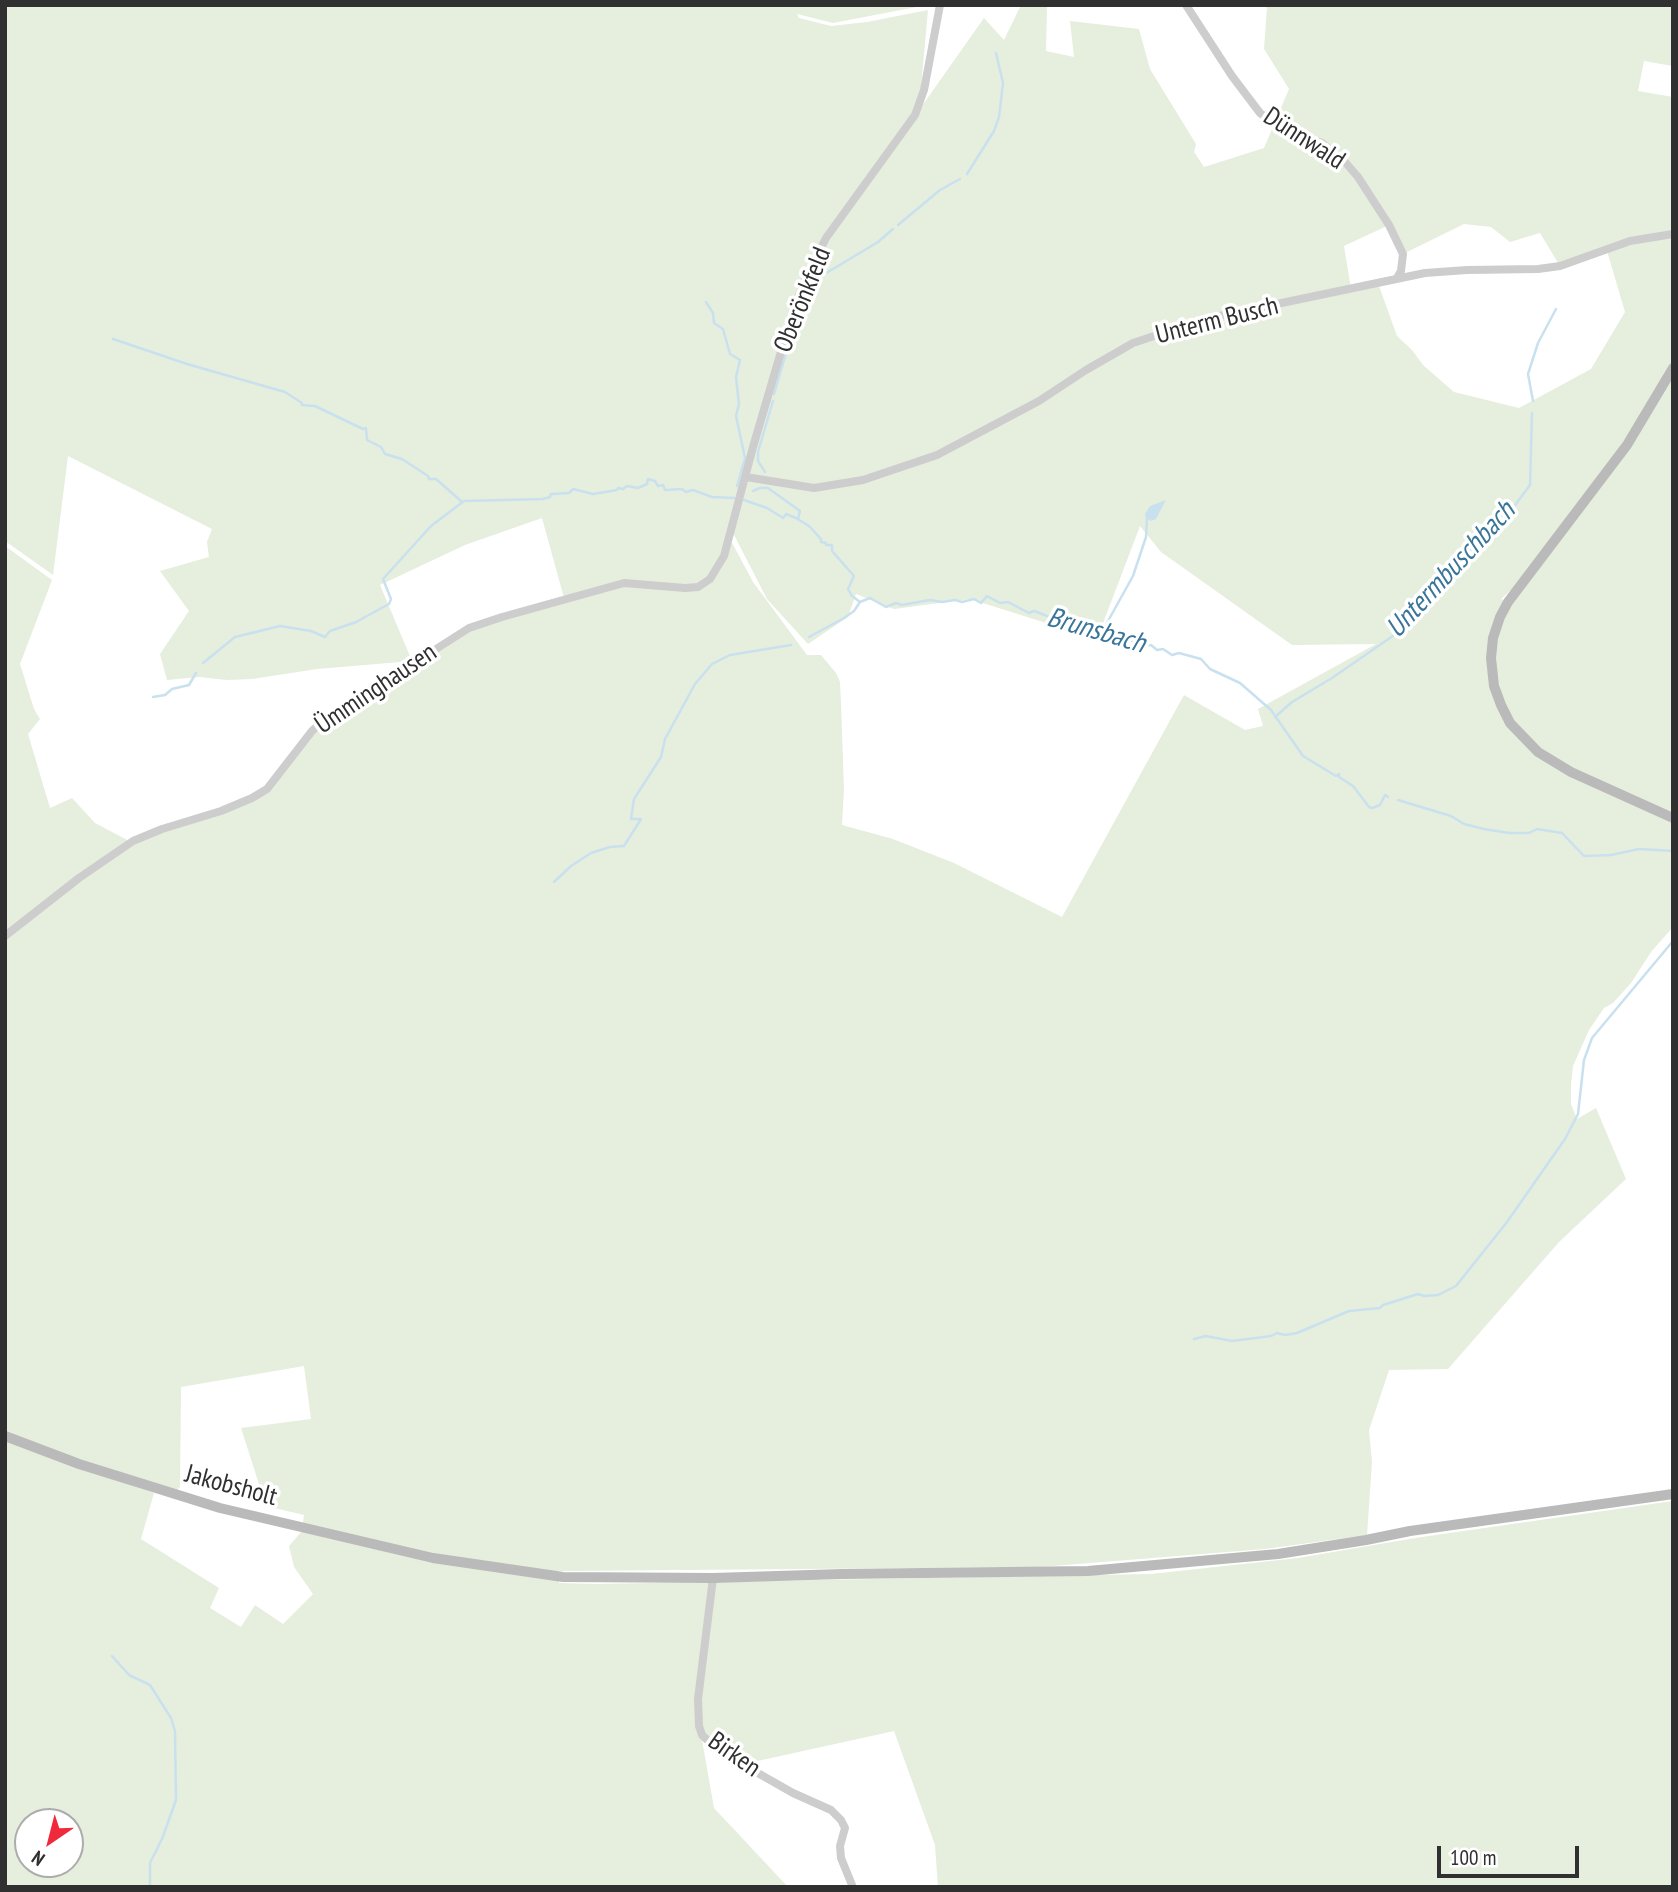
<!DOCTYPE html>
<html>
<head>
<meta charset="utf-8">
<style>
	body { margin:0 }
	#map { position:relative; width:1678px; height:1892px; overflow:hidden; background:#fff; font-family:"PT Sans Narrow",sans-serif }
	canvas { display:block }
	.frame { position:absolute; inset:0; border:7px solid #303030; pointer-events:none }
	.north { position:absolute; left:14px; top:1808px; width:70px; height:70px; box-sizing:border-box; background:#fff; border:2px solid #acacac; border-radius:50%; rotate:215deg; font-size:19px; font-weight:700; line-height:28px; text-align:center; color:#303030 }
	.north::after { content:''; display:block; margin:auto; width:24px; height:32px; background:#f0293b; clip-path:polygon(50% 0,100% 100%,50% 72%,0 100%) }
	.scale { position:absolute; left:1437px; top:1846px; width:142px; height:32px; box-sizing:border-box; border:4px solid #303030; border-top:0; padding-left:9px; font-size:21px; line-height:24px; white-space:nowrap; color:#303030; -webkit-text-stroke:5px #fff; paint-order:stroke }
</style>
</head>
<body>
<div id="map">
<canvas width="1678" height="1892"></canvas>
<div class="frame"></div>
<div class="north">N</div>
<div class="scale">100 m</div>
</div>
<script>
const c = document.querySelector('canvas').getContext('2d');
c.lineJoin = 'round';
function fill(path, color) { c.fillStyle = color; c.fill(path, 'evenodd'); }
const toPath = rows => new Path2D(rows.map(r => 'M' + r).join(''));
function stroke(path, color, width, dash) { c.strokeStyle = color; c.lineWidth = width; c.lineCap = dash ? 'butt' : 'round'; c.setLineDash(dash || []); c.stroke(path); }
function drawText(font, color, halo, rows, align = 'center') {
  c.font = font + ' "PT Sans Narrow",sans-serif'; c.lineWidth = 7; c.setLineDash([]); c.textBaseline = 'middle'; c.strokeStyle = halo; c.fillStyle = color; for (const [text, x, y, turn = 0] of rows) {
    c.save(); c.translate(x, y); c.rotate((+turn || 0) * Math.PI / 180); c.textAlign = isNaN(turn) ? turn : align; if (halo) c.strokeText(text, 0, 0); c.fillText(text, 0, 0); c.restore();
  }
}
fill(toPath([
	[5,5,927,5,833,23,797,14,799,18,831,26,867,22,928,10,920,98,913,114,812,258,791,309,751,446,723,555,709,579,699,586,707,584,721,565,726,557,729,537,753,582,807,655,821,655,836,673,840,682,841,704,844,789,842,825,893,839,954,863,1062,917,1184,695,1245,730,1263,726,1258,709,1376,644,1292,645,1161,552,1140,526,1097,639,970,599,894,609,856,594,848,617,808,644,767,599,733,533,748,480,814,491,861,484,939,458,1040,402,1087,372,1133,346,1208,321,1379,286,1397,336,1412,350,1423,365,1454,392,1519,408,1591,369,1625,312,1607,251,1663,236,1673,236,1673,364,1637,424,1613,458,1521,581,1501,599,1508,602,1605,473,1607,474,1643,426,1673,373,1673,927,1651,952,1631,983,1613,1003,1604,1008,1589,1030,1573,1066,1571,1085,1571,1104,1577,1119,1596,1108,1626,1179,1559,1242,1448,1369,1389,1370,1369,1430,1372,1462,1367,1535,1265,1549,1040,1567,558,1571,559,1583,596,1584,1151,1574,1298,1558,1415,1538,1673,1501,1673,1887,938,1887,935,1845,894,1731,744,1764,702,1740,714,1808,788,1887,5,1887,5,1438,47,1457,154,1493,141,1539,219,1588,210,1608,241,1627,255,1605,283,1624,313,1594,294,1567,289,1546,302,1531,304,1515,266,1506,241,1428,311,1419,304,1366,181,1387,180,1487,177,1490,163,1490,79,1464,5,1436,5,546,52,580,20,664,34,709,40,719,28,734,50,808,72,798,95,823,129,841,106,859,142,836,221,811,252,798,273,782,312,731,323,721,469,628,616,585,638,583,671,586,624,582,564,598,542,518,465,545,380,585,412,661,317,669,252,679,227,680,199,677,167,680,160,654,189,611,160,571,209,557,207,542,212,529,68,456,53,575,5,541],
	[1501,705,1522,737,1551,761,1547,762,1529,749,1516,734,1504,719,1498,707],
	[28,1822,70,1822,70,1864,28,1864],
	[1021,5,1047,5,1046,51,1074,57,1070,21,1139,29,1150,69,1196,144,1194,152,1204,167,1264,148,1289,89,1264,49,1267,8,1263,5,1673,5,1673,66,1644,61,1638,91,1673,97,1673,232,1656,233,1560,266,1540,233,1510,242,1491,227,1464,224,1403,254,1389,225,1344,246,1351,289,1205,319,1133,343,1039,401,937,455,863,480,814,488,746,477,793,311,814,259,984,18,1004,40]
]), '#e6eedd');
fill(toPath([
	[1166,500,1156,519,1151,521,1146,518,1145,514,1150,506]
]), '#c9e1ef');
stroke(toPath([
	[967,174,994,131,999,117,1003,83,996,53],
	[898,225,940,190,960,179],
	[706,302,713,313,714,323,723,329,730,354,740,360,736,377,739,404,736,416,745,458,737,486],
	[113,339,187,364,285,392,302,403,302,405,315,406,363,429,366,428,367,440,381,447,385,454,402,459,428,476,429,479,436,479,461,501],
	[774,394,798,312,814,273,828,272,878,242,893,229],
	[1533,401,1528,374,1538,343,1556,309],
	[765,472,758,461,758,452,773,401],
	[753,491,760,488,768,488,800,511,798,519],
	[744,500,767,508,783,518,786,514,796,518,809,526,821,539,821,542,826,543,826,545,832,545,832,551,854,576,848,589,852,596,860,602,870,598,886,607,896,603,902,605,930,600,942,602,955,600,962,602,974,599,981,603,987,596,1000,603,1008,602,1029,613,1034,611,1063,622,1075,621,1079,628,1088,627,1092,630,1102,630,1104,634,1127,639,1144,646,1151,645,1157,650,1163,649,1172,655,1179,653,1201,659,1210,669,1240,683,1271,710,1303,756,1336,776,1339,774,1339,777,1353,786,1369,807,1372,808,1380,805,1385,795,1388,797],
	[1103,630,1133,576,1146,537,1147,518],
	[809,637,844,618,854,611,860,602],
	[203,663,235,637,280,626,311,631,325,637,330,631,356,622,389,604,391,599,383,579,431,526,464,501,543,499,550,497,551,494,569,493,573,489,593,494,617,490,618,488,623,489,627,486,638,488,647,484,648,479,655,481,658,486,663,485,665,490,682,489,686,492,693,490,712,497,734,498],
	[153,697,165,695,172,689,189,685,196,673],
	[1275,717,1292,702,1332,678,1400,631,1448,583,1463,564,1470,551,1501,524,1530,485,1532,413],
	[1398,800,1451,816,1464,824,1484,829,1509,833,1529,833,1537,829,1562,833,1584,856,1611,855,1639,849,1673,851],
	[554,882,571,866,591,853,610,847,624,846,641,819,631,819,634,799,661,757,665,739,695,684,712,664,730,655,791,645],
	[1194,1339,1206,1336,1232,1341,1271,1336,1277,1333,1285,1335,1297,1333,1349,1311,1380,1308,1383,1305,1418,1294,1424,1296,1438,1295,1456,1286,1507,1222,1565,1139,1578,1114,1584,1060,1592,1038,1673,941],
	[112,1656,129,1675,150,1685,171,1718,175,1731,176,1800,162,1839,150,1863,150,1887]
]), '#c9e1ef', 2.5);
stroke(toPath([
	[1186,5,1232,76,1260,113,1279,127,1322,143,1345,162,1358,177,1389,225,1403,254,1401,271,1397,278],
	[746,477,814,488,863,480,937,455,1039,401,1086,370,1133,343,1205,319,1425,273,1467,270,1538,269,1560,266,1630,241,1673,234],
	[5,936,79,878,133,841,162,829,221,811,252,798,267,789,312,731,323,721,469,628,502,617,624,583,685,588,698,587,710,579,724,556,753,447,793,311,805,280,826,238,915,115,924,90,940,5],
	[713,1578,698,1699,699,1726,702,1735,719,1751,793,1793,831,1810,841,1820,845,1828,840,1846,841,1858,852,1885]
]), '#cdcdcd', 8);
stroke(toPath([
	[1673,368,1627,445,1508,602,1500,617,1493,638,1491,658,1494,686,1501,705,1510,723,1538,752,1571,772,1673,818],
	[5,1436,79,1464,220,1508,433,1558,563,1577,713,1578,842,1574,1088,1571,1278,1554,1366,1540,1410,1531,1673,1494]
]), '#bababa', 10);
drawText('26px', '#303030', '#fff', [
	["Dünnwald",1304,139,33],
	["Oberönkfeld",803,300,-68],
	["Unterm Busch",1217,321,-14],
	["Ümminghausen",376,689,-34],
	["Jakobsholt",231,1486,15],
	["Birken",734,1755,35]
]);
drawText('italic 28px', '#387598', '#fff', [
	["Untermbuschbach",1451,570,-47],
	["Brunsbach",1096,631,16]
]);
</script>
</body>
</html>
